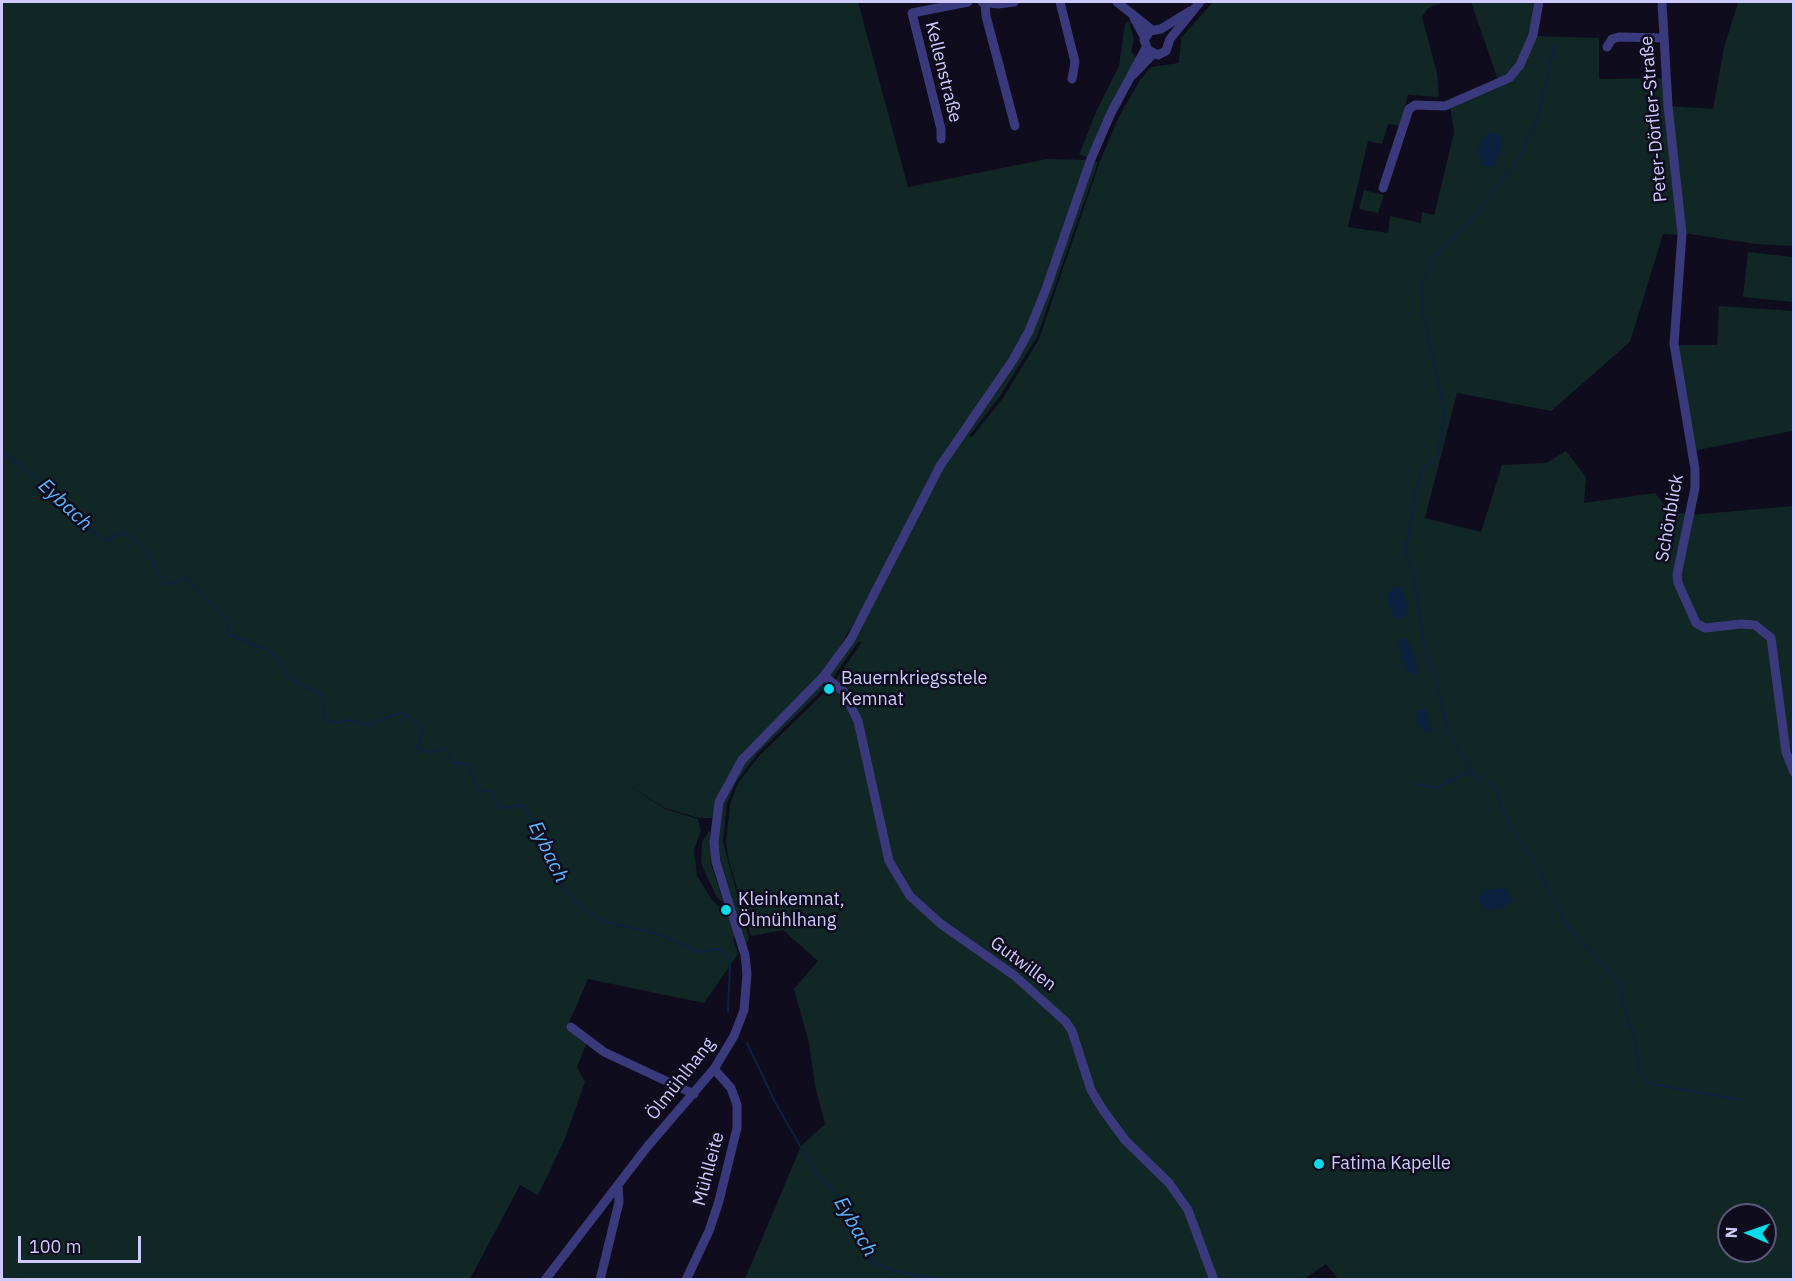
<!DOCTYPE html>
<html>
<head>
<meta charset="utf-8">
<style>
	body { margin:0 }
	#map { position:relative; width:1795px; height:1281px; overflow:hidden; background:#0f0c1d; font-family:"IBM Plex Sans",sans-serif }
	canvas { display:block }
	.frame { position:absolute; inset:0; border:3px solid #cfcafd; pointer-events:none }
	.north { position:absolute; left:1717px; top:1203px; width:60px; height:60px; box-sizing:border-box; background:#0f0c1d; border:2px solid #5c5877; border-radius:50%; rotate:272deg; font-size:16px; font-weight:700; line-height:24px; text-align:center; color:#cfcafd }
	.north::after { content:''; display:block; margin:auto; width:21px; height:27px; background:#07dbec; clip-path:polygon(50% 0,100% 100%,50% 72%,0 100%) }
	.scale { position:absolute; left:18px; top:1236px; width:123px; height:27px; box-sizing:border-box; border:3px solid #cfcafd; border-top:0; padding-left:8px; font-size:18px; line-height:21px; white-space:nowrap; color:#cfcafd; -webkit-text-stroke:4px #0f0c1d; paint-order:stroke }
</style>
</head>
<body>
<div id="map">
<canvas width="1795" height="1281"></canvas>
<div class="frame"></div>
<div class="north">N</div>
<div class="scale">100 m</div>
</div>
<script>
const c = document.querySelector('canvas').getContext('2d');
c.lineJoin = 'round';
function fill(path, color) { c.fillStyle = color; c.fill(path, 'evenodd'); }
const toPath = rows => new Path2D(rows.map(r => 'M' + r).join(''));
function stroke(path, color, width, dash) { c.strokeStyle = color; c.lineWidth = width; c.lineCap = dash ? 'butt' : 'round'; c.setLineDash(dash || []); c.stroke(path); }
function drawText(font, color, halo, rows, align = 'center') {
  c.font = font + ' "IBM Plex Sans",sans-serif'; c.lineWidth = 5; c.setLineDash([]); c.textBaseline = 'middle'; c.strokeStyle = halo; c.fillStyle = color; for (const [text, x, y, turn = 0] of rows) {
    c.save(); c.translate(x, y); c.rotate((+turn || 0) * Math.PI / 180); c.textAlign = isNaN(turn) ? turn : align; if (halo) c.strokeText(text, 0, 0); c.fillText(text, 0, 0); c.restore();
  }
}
fill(toPath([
	[2,2,858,2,908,187,1047,159,1088,160,1027,330,1011,359,936,464,862,610,822,675,739,758,716,800,712,818,699,818,665,808,626,784,665,809,698,819,701,830,694,850,697,876,712,900,727,914,736,937,733,939,738,954,704,1003,588,979,567,1027,587,1042,577,1067,585,1082,564,1141,538,1195,520,1185,470,1279,2,1280],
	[1213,2,1445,2,1428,8,1422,17,1437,73,1439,97,1408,95,1400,126,1388,124,1382,144,1368,141,1348,227,1388,233,1390,216,1421,223,1422,212,1434,215,1454,133,1450,106,1498,80,1471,2,1536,2,1536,36,1599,38,1599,79,1664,78,1680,235,1663,234,1630,342,1551,411,1457,393,1425,518,1481,532,1502,465,1546,463,1566,451,1586,477,1584,503,1655,493,1669,511,1687,514,1675,575,1695,623,1754,627,1769,639,1794,774,1793,1279,1339,1280,1326,1264,1303,1280,745,1279,801,1146,825,1124,815,1086,809,1043,794,989,818,961,783,930,751,936,729,861,726,842,730,804,738,783,760,755,832,685,842,694,856,721,891,860,860,720,834,682,862,642,858,642,832,679,828,676,943,468,1016,361,1094,161,1098,162,1037,337,1000,396,969,436,972,437,1003,398,1039,339,1100,161,1119,117,1140,80,1151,67,1179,63,1181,38],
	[1729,1215,1765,1215,1765,1251,1729,1251],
	[1738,2,1793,2,1793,246,1757,244,1683,233,1669,106,1713,109,1724,48],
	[1129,21,1134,40,1131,51,1136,58,1089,157,1079,155,1096,112,1119,66,1125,24],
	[1364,190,1384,195,1378,213,1359,209],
	[1748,252,1793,257,1793,302,1743,297],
	[1719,306,1793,311,1793,449,1792,431,1693,451,1676,345,1717,345],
	[1793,506,1793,751,1787,751,1765,630,1716,627,1697,622,1679,583,1690,515],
	[826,679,830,682,758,753,736,782,727,803,723,842,749,939,746,944,721,862,718,841,722,803,745,761],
	[710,830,711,864,724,904,716,896,701,863,702,842]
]), '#102726');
fill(toPath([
	[1489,132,1501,135,1502,146,1494,167,1483,166,1477,148],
	[1394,586,1402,587,1407,605,1406,617,1395,619,1388,604,1388,594],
	[1404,637,1411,645,1416,661,1418,671,1414,675,1407,671,1401,656,1398,641],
	[1426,708,1431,731,1426,733,1416,721,1418,710],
	[1506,888,1512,901,1501,909,1485,910,1477,898,1484,890]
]), '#0d2241');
stroke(toPath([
	[2,453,42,482,103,541,123,532,142,545,165,585,185,578,227,619,230,635,273,653,288,677,307,689,322,694,325,721,337,723,350,720,367,725,402,712,423,728,417,747,430,753,442,748,450,753,452,763,467,764,477,789,490,792,501,808,521,805,534,819,544,840,550,865,573,901,604,922,658,934,697,952,721,949,730,964,728,1012],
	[1478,781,1448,733,1436,679,1424,645,1414,575,1405,552,1418,481,1424,468,1437,458,1444,420,1442,400,1423,313,1421,287,1432,259,1478,212,1520,155,1537,120,1555,43],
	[1488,782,1494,786,1507,820,1540,871,1547,890,1561,910,1562,920,1621,985,1622,1002,1636,1043,1639,1069,1646,1083,1741,1100],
	[1416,784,1436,788,1470,771],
	[747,1043,775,1102,815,1172,833,1190,864,1240,871,1260,886,1269,938,1280]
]), '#0d2241', 2);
stroke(toPath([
	[982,2,998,4,1014,2],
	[985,2,986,16,1015,126],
	[1060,2,1075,62,1072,79],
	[1117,2,1152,30],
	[1662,2,1668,106,1682,234,1674,344,1695,469,1695,488,1677,575,1678,583,1696,623,1705,628,1741,624,1755,625,1771,638,1786,752,1794,772],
	[1190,11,1161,29,1150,31,1144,40,1148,50,1158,55,1166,51,1170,39,1200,2],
	[1134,18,1145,38],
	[1607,47,1612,39,1619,37,1663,38],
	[1133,75,1153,54],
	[941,139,941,129,912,13,968,2],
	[1383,188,1409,109,1415,105,1445,106,1509,78,1520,65,1533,35,1539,2],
	[824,676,844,692,858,721,889,861,910,896,941,924,1015,976,1066,1022,1072,1031,1091,1090,1103,1110,1125,1140,1169,1183,1188,1210,1214,1280],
	[571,1027,604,1052,694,1094],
	[545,1280,647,1147,714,1069,734,1036,744,1010,747,974,745,955,716,862,714,842,719,802,742,760,824,676,851,639,940,466,1013,360,1029,331,1046,289,1091,159,1111,113,1146,48],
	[600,1280,619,1202,618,1185],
	[686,1280,709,1231,719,1201,737,1128,737,1105,731,1088,714,1069]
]), '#3a397b', 9);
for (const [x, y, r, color] of [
	[829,689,6,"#07dbec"],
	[726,910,6,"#07dbec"],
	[1319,1164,6,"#07dbec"]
]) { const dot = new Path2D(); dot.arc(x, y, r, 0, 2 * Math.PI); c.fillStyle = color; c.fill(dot); stroke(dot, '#0f0c1d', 2); }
drawText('18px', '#cfcafd', '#0f0c1d', [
	["Kellenstraße",943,72,76],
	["Peter-Dörfler-Straße",1654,119,-95],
	["Schönblick",1670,518,-80],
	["Gutwillen",1023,964,37],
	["Ölmühlhang",681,1079,-52],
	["Mühlleite",709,1169,-75]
]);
drawText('18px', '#cfcafd', '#0f0c1d', [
	["Bauernkriegsstele",841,679],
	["Kemnat",841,700],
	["Kleinkemnat,",738,900],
	["Ölmühlhang",738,921],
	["Fatima Kapelle",1331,1164]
], 'left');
drawText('italic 20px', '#5cb5fa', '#0f0c1d', [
	["Eybach",65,505,43],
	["Eybach",548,852,64],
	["Eybach",855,1227,60]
]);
</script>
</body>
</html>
